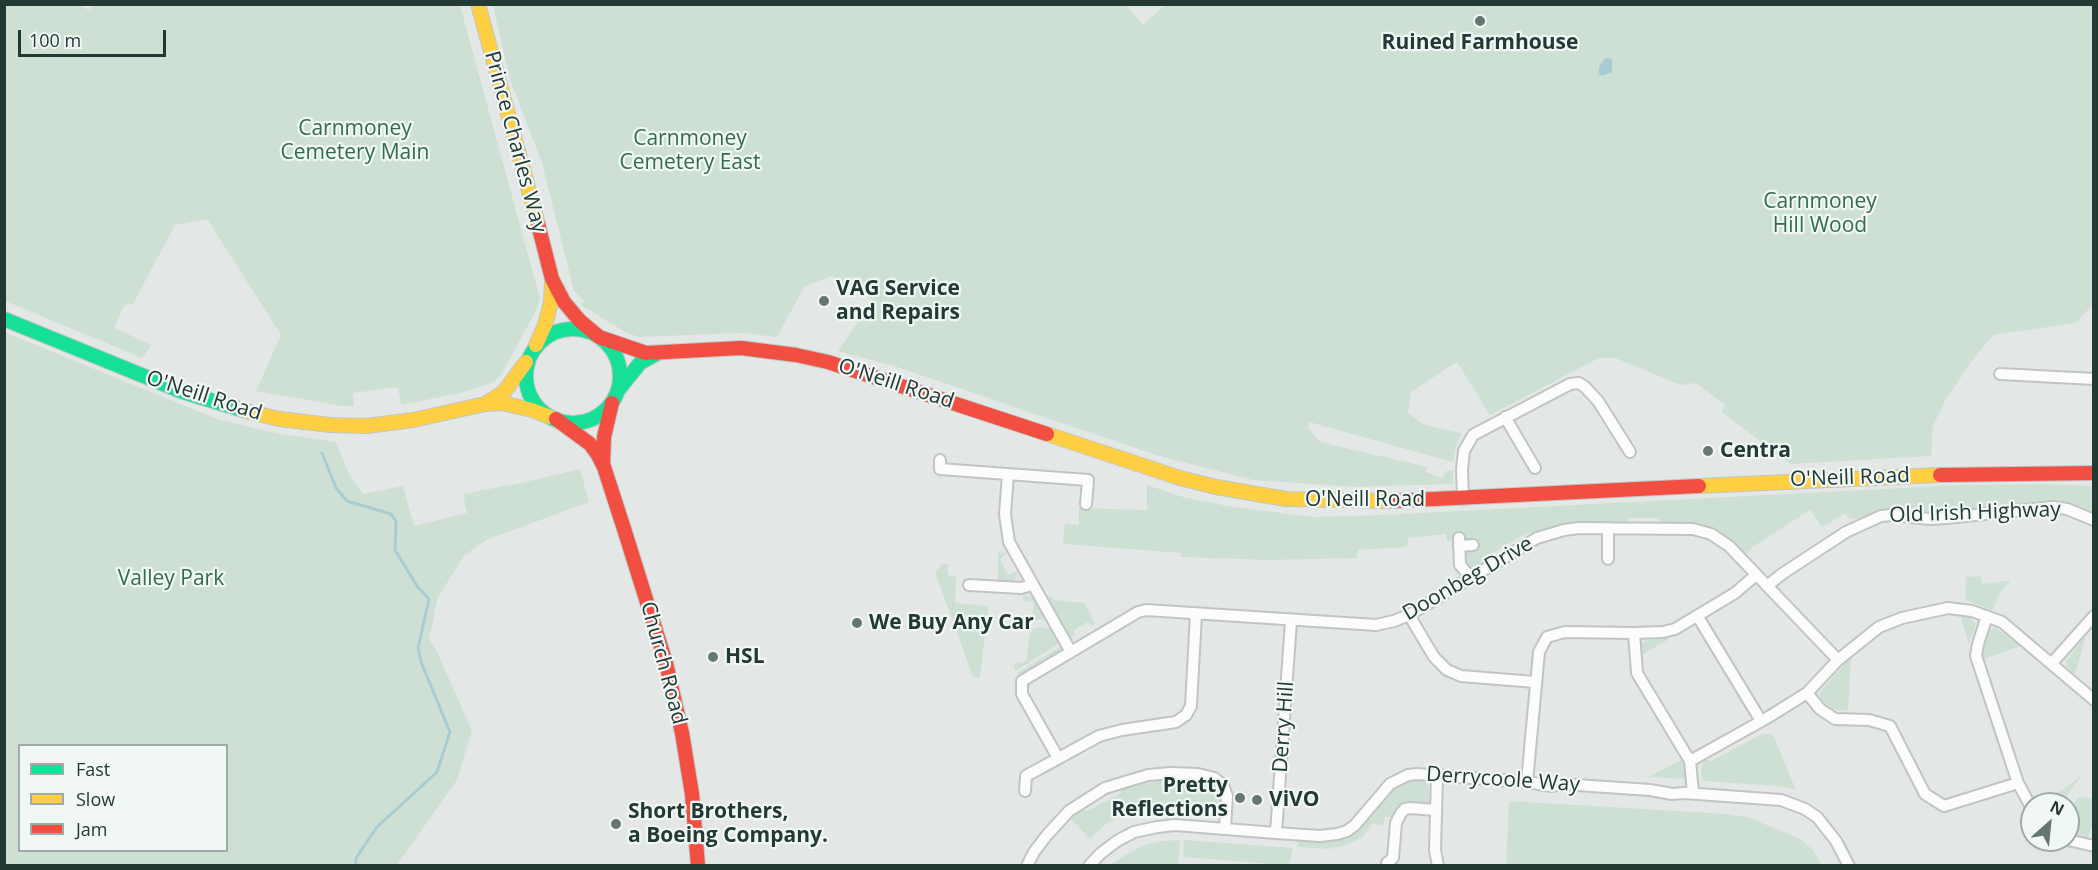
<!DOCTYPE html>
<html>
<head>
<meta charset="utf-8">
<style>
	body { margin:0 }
	#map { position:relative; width:2098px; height:870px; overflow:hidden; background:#e3e8e6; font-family:"Open Sans",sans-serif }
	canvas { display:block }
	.frame { position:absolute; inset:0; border:6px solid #233934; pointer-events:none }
	.legend { position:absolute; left:18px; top:744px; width:210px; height:108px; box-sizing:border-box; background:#f1f7f4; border:2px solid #9faba7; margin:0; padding:8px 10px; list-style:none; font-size:18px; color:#233934 }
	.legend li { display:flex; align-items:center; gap:12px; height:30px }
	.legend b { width:30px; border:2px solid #9faba7 }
	.north { position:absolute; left:2020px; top:792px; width:60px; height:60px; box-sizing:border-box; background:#f1f7f4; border:2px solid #9faba7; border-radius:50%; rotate:27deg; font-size:16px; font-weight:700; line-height:24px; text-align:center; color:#233934 }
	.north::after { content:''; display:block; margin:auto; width:21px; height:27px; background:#667672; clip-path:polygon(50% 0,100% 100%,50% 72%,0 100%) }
	.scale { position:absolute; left:18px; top:30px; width:148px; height:27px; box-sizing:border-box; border:3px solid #233934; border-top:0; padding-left:8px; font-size:18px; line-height:21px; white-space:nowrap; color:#233934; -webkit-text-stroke:4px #f1f7f4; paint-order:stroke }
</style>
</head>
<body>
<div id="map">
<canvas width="2098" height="870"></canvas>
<div class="frame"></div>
<ul class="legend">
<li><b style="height:8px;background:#16e098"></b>Fast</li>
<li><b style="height:8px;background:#ffcf43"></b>Slow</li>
<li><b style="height:8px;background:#f24e42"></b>Jam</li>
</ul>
<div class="north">N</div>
<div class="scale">100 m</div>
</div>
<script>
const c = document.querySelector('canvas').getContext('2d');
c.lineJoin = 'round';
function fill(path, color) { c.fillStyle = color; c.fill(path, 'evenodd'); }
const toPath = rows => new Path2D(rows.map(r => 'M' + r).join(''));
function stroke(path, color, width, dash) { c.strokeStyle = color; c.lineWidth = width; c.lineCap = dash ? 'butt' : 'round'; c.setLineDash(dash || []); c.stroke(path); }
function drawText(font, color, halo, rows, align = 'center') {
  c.font = font + ' "Open Sans",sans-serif'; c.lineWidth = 4.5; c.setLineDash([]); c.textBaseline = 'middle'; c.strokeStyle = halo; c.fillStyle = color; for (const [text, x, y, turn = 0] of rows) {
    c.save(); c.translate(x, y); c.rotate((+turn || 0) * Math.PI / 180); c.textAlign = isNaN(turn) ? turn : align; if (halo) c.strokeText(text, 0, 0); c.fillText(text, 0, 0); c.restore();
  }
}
fill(toPath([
	[93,4,460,5,540,299,536,311,501,375,492,383,461,393,401,405,398,387,353,393,354,406,340,406,256,391,281,335,207,219,175,225,133,304,124,305,114,328,152,345,142,358,5,301,5,5,78,5,89,10],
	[1125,4,1143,25,1166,4,2093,5,2093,304,2076,323,1994,335,1976,355,1945,401,1933,426,1931,456,1790,464,1722,412,1725,405,1696,383,1681,385,1615,358,1599,358,1490,415,1457,362,1411,392,1408,413,1424,425,1462,433,1456,446,1453,462,1309,422,1308,428,1320,442,1427,467,1426,472,1443,478,1446,471,1453,470,1453,484,1354,487,1253,480,1159,456,897,367,838,351,873,300,832,276,805,286,777,337,742,333,640,337,629,334,579,304,585,302,574,291,542,163,509,77,493,5],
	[4,332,217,419,275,433,336,442,347,470,363,494,403,486,414,526,467,513,463,494,525,482,580,469,589,502,486,540,464,556,438,597,429,640,436,649,472,731,457,780,397,865,5,865],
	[20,746,226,746,226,850,20,850],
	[2041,484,2093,486,2094,512,2064,502,2042,501,1942,513,1896,509,1884,510,1858,519,1850,518,1844,514,1822,527,1810,510,1754,546,1745,554,1727,538,1702,525,1662,523,1657,518,1630,518,1625,522,1564,524,1533,534,1527,533,1481,560,1480,566,1469,568,1466,565,1465,554,1469,549,1477,548,1477,541,1466,540,1463,534,1457,534,1452,540,1447,542,1446,534,1408,538,1407,547,1358,550,1357,558,1268,560,1181,557,1181,553,1063,544,1065,524,1079,525,1079,508,1147,510,1147,485,1183,497,1233,507,1314,517,1382,515,1959,485],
	[998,552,1007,553,1000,559,1008,575,1017,571,1018,573,1017,577,1011,582,998,581],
	[942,564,948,564,948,575,956,576,955,603,988,606,980,678,973,677,936,575,935,572],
	[1981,576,1983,584,2011,580,1998,596,1993,610,1965,600,1966,577],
	[1023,595,1032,597,1044,617,1043,619,1035,620,1032,617,1034,603,1023,601],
	[1047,596,1053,597,1054,600,1085,603,1095,624,1092,626,1088,622,1073,631,1075,635,1071,638],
	[1960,615,1968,616,1976,623,1969,644],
	[1043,627,1051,629,1058,644,1017,670,1014,669,1015,663,1026,661,1030,634,1033,629],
	[1995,627,2021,646,1984,659,1982,651,1987,633],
	[1668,637,1669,639,1640,656,1641,646,1644,641],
	[2084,638,2085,639,2075,674,2067,667,2066,661],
	[1062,646,1058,654,1022,675,1017,673],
	[1851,657,1848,711,1833,709,1820,698,1820,692],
	[1762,734,1771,734,1774,737,1796,790,1776,786,1704,781,1701,775,1703,759,1711,761],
	[1683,759,1685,779,1648,777],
	[2081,776,2061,804,2043,804],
	[1160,780,1164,783,1193,784,1195,782,1215,787,1219,793,1220,799,1217,807,1170,805,1147,808,1125,814,1106,824,1090,839,1071,819,1083,810,1087,811,1120,794,1122,789],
	[1417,780,1424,780,1429,786,1429,805,1394,817,1385,817,1384,825,1372,824,1363,837,1346,845,1329,849,1297,847,1300,839,1336,840,1355,833,1391,790,1402,783],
	[2083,796,2093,800,2093,822,2087,840,2068,834,2068,812,2078,798],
	[1509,801,1727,814,1750,818,1800,839,1812,849,1822,865,1506,865],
	[1180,840,1178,865,1110,865,1127,854,1144,845,1162,841],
	[1184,840,1293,848,1290,862,1285,865,1183,857]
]), '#cee0d3');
fill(toPath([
	[1610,58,1612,60,1612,72,1602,76,1599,74,1599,67,1604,59]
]), '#a8ccd2');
stroke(toPath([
	[322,453,336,488,347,501,391,514,396,521,395,550,417,586,429,599,418,648,421,662,450,732,437,772,377,827,356,858,356,866]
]), '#a8ccd2', 3);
const street = toPath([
	[2000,374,2094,379],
	[1505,417,1535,468],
	[940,460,940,469,1088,480,1086,504],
	[1008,474,1005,514,1009,542,1071,652],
	[1463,499,1462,469,1464,451,1473,435,1570,384,1579,383,1585,387,1598,401,1630,452],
	[1459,538,1460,565,1472,579],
	[1459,546,1473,545],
	[1608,559,1608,528],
	[969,585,1021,588,1032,585],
	[1767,586,1782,574,1846,532,1881,516,1891,515,1930,519,1946,518,2053,507,2067,509,2094,520],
	[1409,615,1434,657,1447,670,1461,676,1535,682],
	[1987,616,1978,644,1976,656,2018,783,2032,809],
	[1698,617,1761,721],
	[1634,633,1637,673,1690,761,1693,793],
	[2052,663,2094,616],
	[1807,693,1820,709,1835,719,1869,720,1890,726,1925,794,1944,806,2018,783],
	[1058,758,1022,694,1022,681,1138,612,1146,610,1376,625,1394,621,1409,615,1537,538,1564,530,1579,528,1693,529,1711,534,1729,546,1838,660],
	[1690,761,1767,718,1807,693,1838,660,1879,627,1902,618,1948,608,1972,611,2002,622,2094,700],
	[1437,776,1435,850,1438,866],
	[1527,782,1539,652,1547,637,1565,632,1634,633,1663,632,1675,629,1735,593,1756,575],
	[1025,791,1026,776,1099,736,1122,730,1176,722,1186,715,1191,706,1196,614],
	[1276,833,1291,621],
	[2068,840,2094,846],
	[1387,863,1393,858,1396,823,1401,813,1405,809,1410,808,1436,810],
	[1027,866,1034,852,1047,835,1069,811,1105,788,1148,775,1171,773,1198,774,1214,778,1223,785,1227,796,1225,829],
	[1089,866,1100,854,1117,841,1134,832,1157,827,1175,825,1276,833,1320,836,1337,834,1347,831,1355,825,1390,784,1408,775,1417,774,1527,782,1551,786,1562,784,1650,790,1672,794,1684,793,1781,800,1805,809,1817,817,1836,841,1849,866]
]);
const fast = toPath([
	[4,319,183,392,246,411],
	'526 376a47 47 0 1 1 94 0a47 47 0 1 1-94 0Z',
	[619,389,640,363,658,353]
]);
const slow = toPath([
	[478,4,538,224],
	[536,345,545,325,551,302,552,282],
	[487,403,504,392,526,362],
	[246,411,279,419,330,425,367,426,413,420,485,404,502,403,532,410,550,417],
	[1047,434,1180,478,1216,487,1286,499,1393,501],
	[1699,486,1940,475]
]);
const jam = toPath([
	[538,224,552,279,564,302,580,321,598,336],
	[599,337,646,353,741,348,796,355,828,362,1047,434],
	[556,419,590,444,598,455,604,467,625,532,666,663,682,733,692,794,698,866],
	[603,465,604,437,612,403],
	[1940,475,2094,473],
	[1393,501,1699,486]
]);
stroke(street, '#c0c5c3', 14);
stroke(fast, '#c0c6c3', 16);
stroke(slow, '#c0c6c3', 16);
stroke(jam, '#c0c6c3', 16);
stroke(street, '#fbfcfb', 10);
stroke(fast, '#16e098', 14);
stroke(slow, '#ffcf43', 14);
stroke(jam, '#f24e42', 14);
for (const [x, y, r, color] of [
	[1480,21,6,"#667672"],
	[824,301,6,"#667672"],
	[1708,451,6,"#667672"],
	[857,623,6,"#667672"],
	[713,657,6,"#667672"],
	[1240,798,6,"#667672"],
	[1257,800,6,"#667672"],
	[616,824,6,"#667672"]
]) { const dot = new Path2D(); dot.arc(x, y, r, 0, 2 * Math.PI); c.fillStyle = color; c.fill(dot); stroke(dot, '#f1f7f4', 2); }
drawText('bold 21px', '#233934', '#f1f7f4', [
	["Ruined Farmhouse",1480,43,"center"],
	["VAG Service",836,289],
	["and Repairs",836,313],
	["Centra",1720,451],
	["We Buy Any Car",869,623],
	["HSL",725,657],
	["Pretty",1228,786,"right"],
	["Reflections",1228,810,"right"],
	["ViVO",1269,800],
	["Short Brothers,",628,812],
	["a Boeing Company.",628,836]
], 'left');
drawText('21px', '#326c49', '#f1f7f4', [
	["Carnmoney",355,129],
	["Cemetery Main",355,153],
	["Carnmoney",690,139],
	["Cemetery East",690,163],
	["Carnmoney",1820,202],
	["Hill Wood",1820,226],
	["Valley Park",171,579]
]);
drawText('21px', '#233934', '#f1f7f4', [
	["Prince Charles Way",515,142,75],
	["O'Neill Road",896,384,18],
	["O'Neill Road",204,396,18],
	["O'Neill Road",1850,478,-2],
	["O'Neill Road",1365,500],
	["Old Irish Highway",1975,513,-2],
	["Doonbeg Drive",1468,579,-30],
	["Church Road",663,663,75],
	["Derry Hill",1284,727,-86],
	["Derrycoole Way",1503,780,4]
]);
</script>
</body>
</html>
